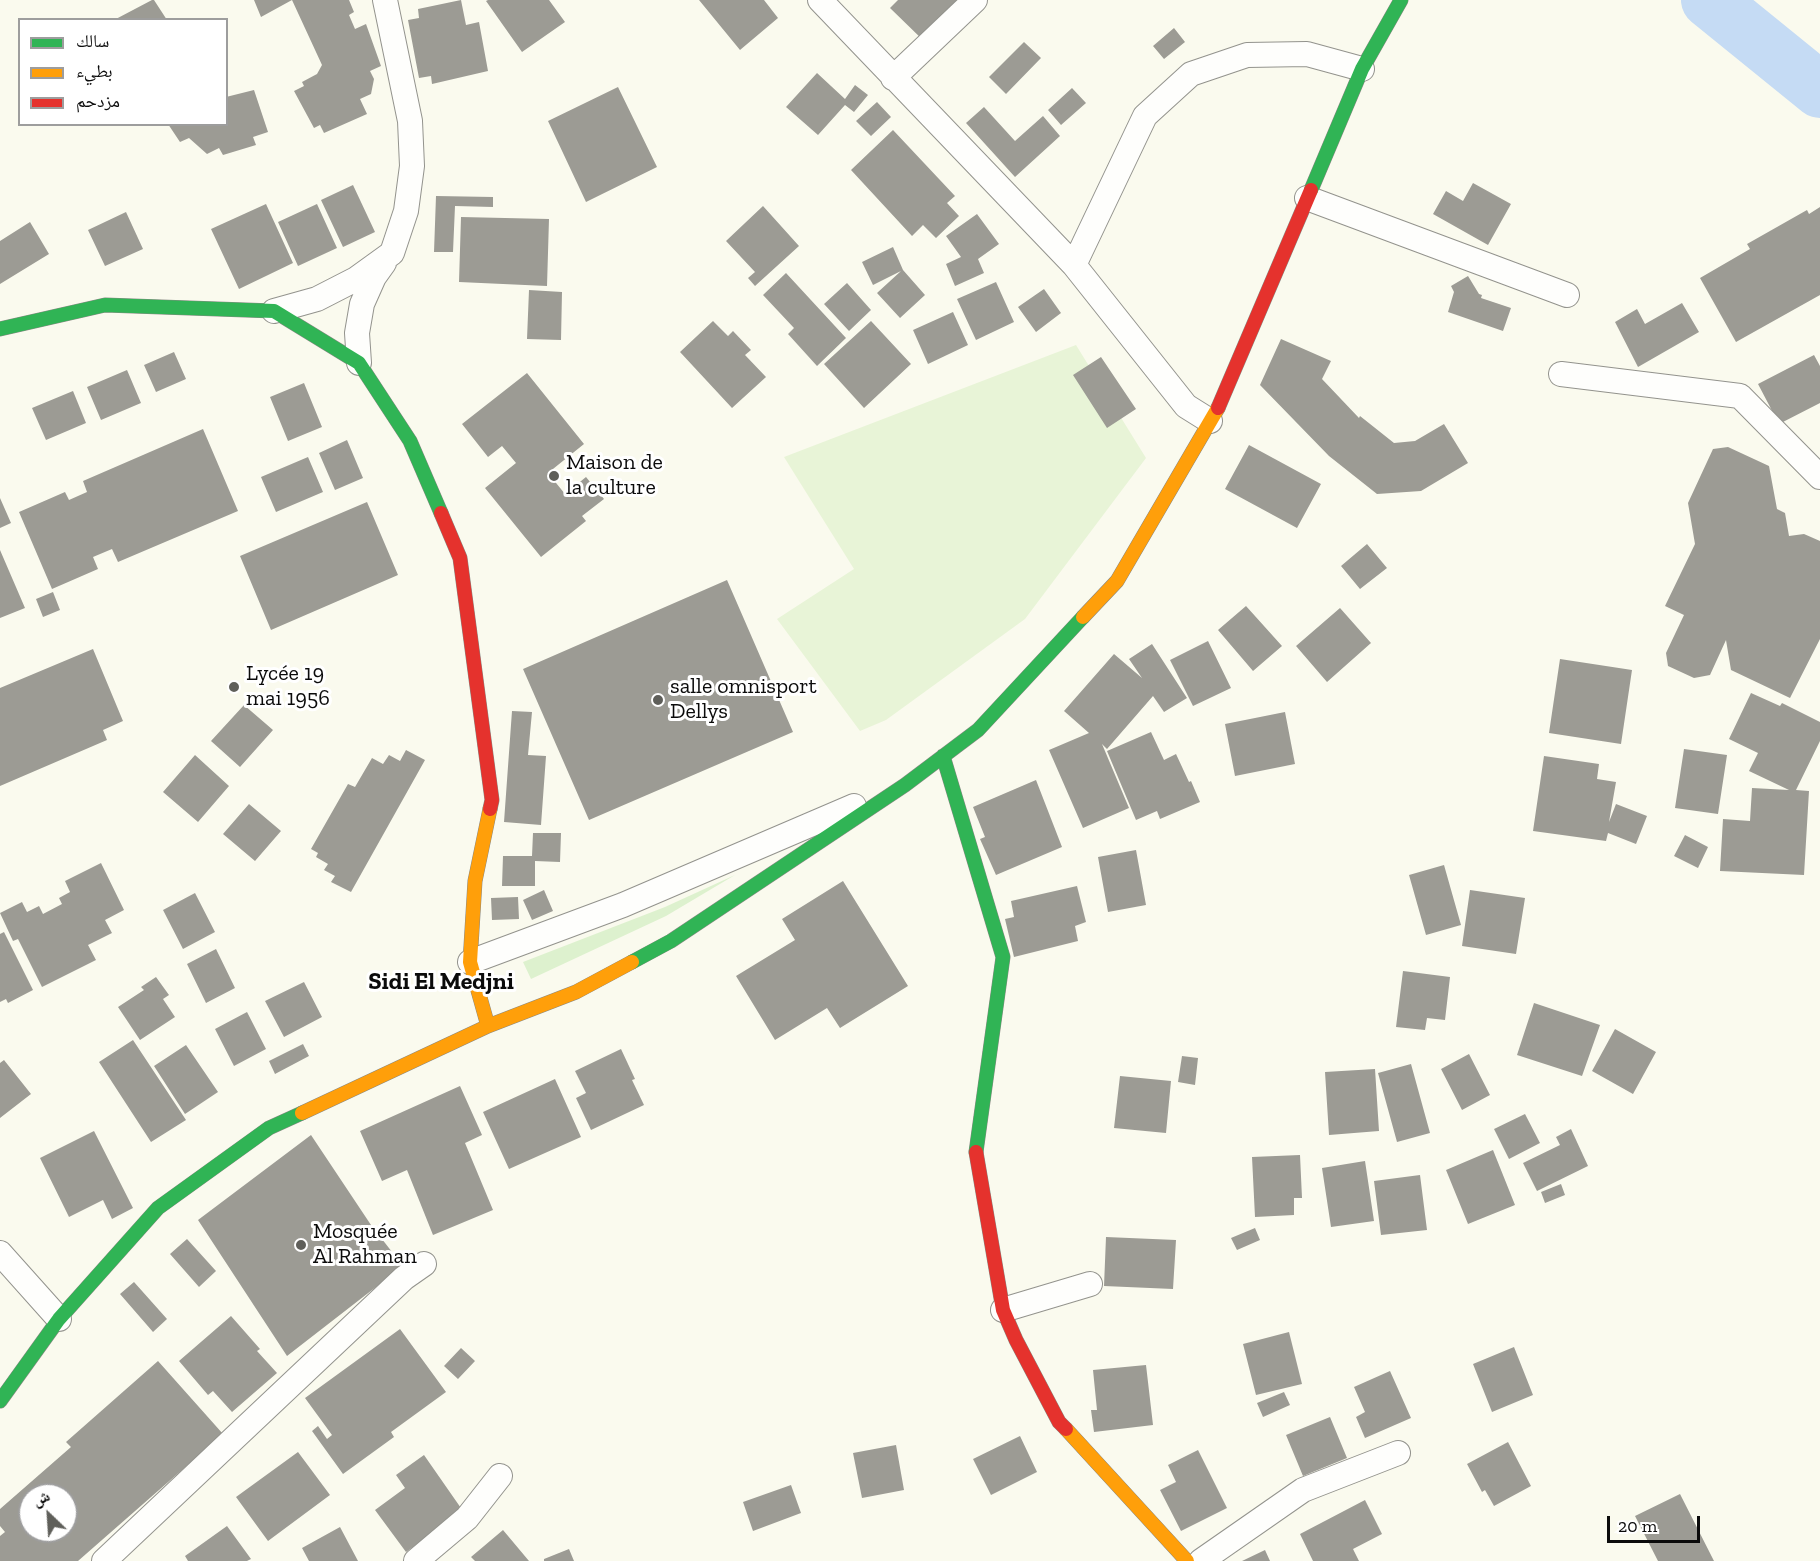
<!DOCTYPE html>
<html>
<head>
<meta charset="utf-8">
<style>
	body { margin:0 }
	#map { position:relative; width:1820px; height:1561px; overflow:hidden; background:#fafaee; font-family:"Zilla Slab","Noto Naskh Arabic",serif }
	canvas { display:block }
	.legend { position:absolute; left:18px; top:18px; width:210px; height:108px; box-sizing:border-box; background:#fff; border:2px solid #9d9d9d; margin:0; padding:8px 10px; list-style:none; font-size:18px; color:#0b0b0b }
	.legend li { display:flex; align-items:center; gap:12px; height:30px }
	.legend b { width:30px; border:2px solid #9d9d9d }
	.north { position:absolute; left:18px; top:1483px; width:60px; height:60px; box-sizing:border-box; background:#fff; border:2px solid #9d9d9d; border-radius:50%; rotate:335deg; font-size:16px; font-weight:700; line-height:24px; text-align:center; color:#0b0b0b }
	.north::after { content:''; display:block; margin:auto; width:21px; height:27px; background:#5f5f5a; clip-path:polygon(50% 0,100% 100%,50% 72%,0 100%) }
	.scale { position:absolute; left:1607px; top:1516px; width:93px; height:27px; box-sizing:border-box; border:3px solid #0b0b0b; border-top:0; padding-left:8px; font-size:18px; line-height:21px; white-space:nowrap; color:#0b0b0b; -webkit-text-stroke:4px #fff; paint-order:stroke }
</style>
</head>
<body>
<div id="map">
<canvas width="1820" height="1561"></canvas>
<ul class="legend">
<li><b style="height:8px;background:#30b455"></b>سالك</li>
<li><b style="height:8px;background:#ff9f0a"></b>بطيء</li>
<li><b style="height:8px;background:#e5322d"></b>مزدحم</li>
</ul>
<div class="north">ش</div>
<div class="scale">20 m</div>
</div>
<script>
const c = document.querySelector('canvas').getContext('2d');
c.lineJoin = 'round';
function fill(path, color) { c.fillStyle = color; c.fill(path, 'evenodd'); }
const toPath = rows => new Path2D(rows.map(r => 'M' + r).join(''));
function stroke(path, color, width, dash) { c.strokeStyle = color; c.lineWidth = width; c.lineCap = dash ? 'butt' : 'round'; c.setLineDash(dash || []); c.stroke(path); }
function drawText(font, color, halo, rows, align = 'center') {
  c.font = font + ' "Zilla Slab",serif'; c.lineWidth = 6; c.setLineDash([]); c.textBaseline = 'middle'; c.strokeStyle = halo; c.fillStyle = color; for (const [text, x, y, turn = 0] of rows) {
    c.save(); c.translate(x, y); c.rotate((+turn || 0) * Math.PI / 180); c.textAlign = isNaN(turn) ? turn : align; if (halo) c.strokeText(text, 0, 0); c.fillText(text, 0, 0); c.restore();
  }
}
fill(toPath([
	[735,875,666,916,531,979,523,962,665,907]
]), '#ddf1ce');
fill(toPath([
	[1076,345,1146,458,1025,619,886,720,860,731,777,619,854,569,784,457]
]), '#e8f4d7');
stroke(toPath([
	[1709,0,1820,90]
]), '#c5dbf4', 56);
fill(toPath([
	[152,0,154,0,167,20,114,20],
	[254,0,349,0,354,12,349,15,355,29,366,24,381,66,370,71,374,79,371,94,360,99,367,114,324,133,320,125,314,128,294,91,304,86,302,82,317,74,322,65,292,0,261,17],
	[461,0,466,25,479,22,488,71,432,84,431,76,419,78,408,20,419,18,418,9],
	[488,0,549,0,565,22,522,52,486,1],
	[699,0,764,0,778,18,740,50],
	[898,0,969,0,926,43,890,8],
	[1174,28,1185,42,1164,59,1153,46],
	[1024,42,1041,58,1006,94,989,77],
	[817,73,845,99,855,85,868,95,854,112,845,105,818,135,786,107],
	[618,87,657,167,586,202,548,121],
	[1072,88,1086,103,1061,125,1048,110],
	[254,90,268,132,253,137,256,145,223,155,219,148,207,154,189,138,180,142,168,124,226,124,226,97],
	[877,102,891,117,871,136,856,121],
	[984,107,1015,141,1043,116,1060,136,1015,177,966,123],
	[893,130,955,196,947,203,959,216,936,238,923,225,912,236,851,170],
	[1473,183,1511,204,1488,245,1433,214,1446,191,1463,201],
	[353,185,375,232,343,247,321,200],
	[436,196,493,197,493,207,455,206,453,252,434,252],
	[266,204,293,263,239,289,211,229],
	[317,204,337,248,298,266,278,222],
	[763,206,799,246,755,286,748,278,755,272,726,241],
	[1820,207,1820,295,1736,342,1700,278,1750,249,1747,244,1807,210,1809,214],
	[126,212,143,249,105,266,88,230],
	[977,214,999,244,978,259,984,273,955,286,946,264,961,257,946,236],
	[461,217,549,219,547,286,459,282],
	[30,222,49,254,0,284,0,241],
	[893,247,903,270,925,295,900,318,877,293,901,271,873,285,862,262],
	[786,273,846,338,817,366,788,334,794,328,763,295],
	[1468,276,1479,294,1482,295,1481,298,1511,308,1503,331,1448,312,1454,292,1451,286],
	[996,282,1014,322,976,340,957,299],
	[847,283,871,310,849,331,824,304],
	[1044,289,1061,313,1036,332,1018,307],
	[529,290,562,292,561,340,527,339],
	[1682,303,1699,332,1638,367,1615,322,1637,309,1645,324],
	[953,312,968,345,928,364,913,330],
	[713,321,728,336,733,331,751,350,745,355,766,377,732,408,680,352],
	[871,321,911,364,864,408,824,364],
	[1281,339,1331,361,1322,379,1359,418,1360,416,1394,443,1415,441,1444,424,1468,463,1421,491,1377,494,1329,456,1260,385],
	[174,352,186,379,156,392,144,365],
	[1814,355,1820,366,1820,403,1779,424,1758,384],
	[1101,357,1136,409,1107,428,1073,375],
	[127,370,141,403,101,420,87,387],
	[527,373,584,444,548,473,565,494,586,477,604,499,582,516,586,521,541,557,485,488,516,463,502,446,488,457,462,424],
	[304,383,322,427,288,441,270,397],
	[73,391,86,423,46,440,32,408],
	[203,429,238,511,118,562,112,549,93,557,98,569,52,589,19,512,65,492,69,500,87,492,83,481],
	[347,440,363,478,335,490,319,453],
	[1249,445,1321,484,1297,528,1225,489],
	[1728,447,1769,466,1777,509,1785,513,1789,536,1804,534,1820,541,1820,639,1790,698,1731,670,1726,640,1710,675,1694,678,1668,666,1666,653,1684,615,1665,606,1695,544,1688,503,1713,449],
	[308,457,323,492,276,512,261,477],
	[0,498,11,523,0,528],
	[367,502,398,575,271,630,240,556],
	[1367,544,1387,568,1360,589,1341,566],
	[0,550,25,608,0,618],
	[727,580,793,732,589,820,523,669],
	[53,592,60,610,43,617,36,599],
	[1246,606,1282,646,1253,671,1218,630],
	[1340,608,1371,643,1327,682,1296,646],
	[1208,641,1231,688,1193,706,1170,660],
	[1152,644,1187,698,1164,712,1153,696,1107,749,1102,744,1129,808,1083,828,1049,750,1089,733,1064,711,1114,654,1142,678,1129,659],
	[93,649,123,721,103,730,107,740,0,786,0,688],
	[1560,659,1632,670,1621,744,1549,733],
	[1751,693,1780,706,1782,703,1820,722,1820,741,1796,790,1809,791,1804,875,1720,871,1723,819,1750,821,1752,788,1789,790,1749,771,1758,753,1729,739],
	[244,705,273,730,240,767,211,741],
	[512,711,532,712,528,755,546,756,541,825,504,822],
	[1285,712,1295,764,1235,776,1225,724],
	[1151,732,1164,760,1176,754,1189,782,1191,781,1200,802,1160,819,1157,811,1136,820,1107,751],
	[1684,749,1727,755,1718,814,1675,808],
	[406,750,425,760,351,892,331,882,335,876,324,870,328,864,316,857,318,853,311,849,348,784,355,787,372,758,383,764,389,755,400,761],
	[195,755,229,786,198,822,163,792],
	[1544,756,1599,764,1597,779,1616,782,1609,822,1616,804,1647,816,1636,844,1608,833,1606,841,1533,831],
	[1036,780,1062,847,996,875,980,839,985,837,973,807],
	[249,804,281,831,255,861,223,834],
	[533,833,561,833,560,862,535,861,535,886,502,886,503,856,532,856],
	[1685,835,1708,847,1698,868,1674,856],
	[1136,850,1146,905,1108,912,1098,857],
	[101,863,124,910,105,920,112,933,88,945,96,960,42,987,18,939,13,941,0,913,22,902,27,912,39,906,43,914,62,904,59,898,70,892,65,881],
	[1444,865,1461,925,1426,935,1409,875],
	[843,881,908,986,840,1028,827,1008,775,1040,736,976,795,940,782,919],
	[1077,886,1086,922,1075,926,1078,941,1014,957,1005,919,1014,917,1011,901],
	[544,890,553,911,532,920,523,900],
	[1470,890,1525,898,1516,954,1462,946],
	[195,893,215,932,183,949,163,910],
	[518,897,519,919,492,920,491,898],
	[4,932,33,990,8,1003,6,999,0,1002,0,934],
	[216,949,235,988,206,1003,187,964],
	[1403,971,1450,977,1445,1020,1427,1018,1425,1030,1396,1027],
	[156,977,169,995,163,999,175,1017,140,1040,118,1007,144,990,141,987],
	[304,982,322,1017,284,1037,265,1001],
	[1534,1003,1600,1025,1582,1076,1517,1055],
	[247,1012,266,1049,234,1066,215,1029],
	[1615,1029,1656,1052,1633,1094,1592,1071],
	[133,1040,186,1120,151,1142,99,1062],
	[303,1044,309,1056,275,1074,269,1061],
	[186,1045,218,1092,185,1114,154,1066],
	[621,1049,635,1079,632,1080,644,1105,591,1130,576,1098,586,1093,575,1071],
	[1469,1054,1490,1095,1462,1110,1441,1069],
	[1182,1056,1198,1058,1195,1085,1178,1082],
	[4,1060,31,1094,0,1118,0,1063],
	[1411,1064,1430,1133,1397,1142,1378,1073],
	[1375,1069,1379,1131,1329,1135,1325,1072],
	[1120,1076,1171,1081,1166,1133,1114,1128],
	[555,1079,581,1137,509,1169,483,1112],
	[460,1086,482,1135,465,1143,493,1210,433,1235,407,1170,382,1181,360,1131],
	[1525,1114,1540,1143,1509,1159,1494,1129],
	[1571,1129,1588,1166,1537,1191,1523,1163,1560,1145,1556,1137],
	[94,1131,133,1208,112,1219,103,1200,69,1217,40,1158],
	[311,1135,371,1225,403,1266,287,1356,198,1220],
	[1493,1150,1515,1205,1468,1224,1446,1170],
	[1300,1155,1302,1198,1294,1198,1294,1215,1255,1217,1252,1157],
	[1365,1161,1374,1221,1331,1227,1322,1168],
	[1420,1175,1427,1230,1381,1235,1374,1181],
	[1561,1184,1565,1195,1545,1203,1541,1192],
	[1255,1228,1260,1240,1237,1250,1231,1238],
	[1106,1237,1176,1240,1173,1289,1104,1286],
	[187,1239,216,1271,199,1287,170,1254],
	[134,1282,167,1319,153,1332,120,1294],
	[231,1316,260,1349,257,1351,277,1373,232,1412,213,1391,208,1395,179,1361],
	[400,1329,446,1392,391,1432,394,1437,343,1474,312,1431,318,1426,327,1439,332,1435,305,1398],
	[1289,1332,1302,1384,1256,1395,1243,1344],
	[1514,1347,1533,1395,1492,1412,1473,1364],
	[461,1348,475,1361,458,1379,444,1366],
	[158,1361,223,1434,78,1561,0,1561,0,1536,5,1532,0,1526,0,1509,71,1447,66,1442],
	[30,1495,66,1495,66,1531,30,1531],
	[1146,1365,1153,1425,1094,1432,1091,1410,1097,1410,1093,1370],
	[1390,1371,1411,1418,1365,1438,1356,1417,1365,1412,1354,1387],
	[1284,1392,1290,1405,1263,1417,1257,1403],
	[1330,1417,1347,1458,1303,1476,1286,1435],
	[1020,1436,1037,1472,991,1495,973,1459],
	[1508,1442,1531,1486,1494,1506,1485,1490,1482,1492,1467,1464],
	[896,1445,904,1490,862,1498,853,1453],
	[1198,1450,1227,1508,1181,1531,1160,1490,1176,1482,1168,1465],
	[298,1452,330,1495,268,1541,236,1497],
	[424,1455,463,1511,406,1552,375,1510,405,1488,396,1475],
	[791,1485,801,1513,753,1531,743,1502],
	[1680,1494,1714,1561,1658,1561,1635,1516],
	[1365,1500,1382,1534,1353,1549,1359,1561,1313,1561,1300,1534],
	[227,1526,251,1559,247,1561,188,1561,185,1556],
	[340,1527,358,1561,309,1561,302,1548],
	[503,1530,529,1561,475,1561,471,1557],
	[569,1549,574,1561,544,1561,544,1559],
	[1265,1550,1270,1561,1242,1561]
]), '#9c9b94');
const street = toPath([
	[820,0,1074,265,1186,406,1210,421],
	[893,78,975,0],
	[1307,198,1567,295],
	[1074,265,1145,116,1191,74,1247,55,1307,54,1362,69],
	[274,311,317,299,356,279,392,253,406,211,412,166,410,121,385,0],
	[359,363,357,333,362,304,374,277,384,263],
	[1561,374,1740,396,1820,477],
	[470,962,623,905,854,806],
	[0,1253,59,1319],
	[1003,1310,1090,1284],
	[104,1561,404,1278,424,1264],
	[416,1561,467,1518,500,1476],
	[1201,1561,1303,1490,1398,1453]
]);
const fast = toPath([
	[1311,190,1362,69,1401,0],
	[0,329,105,305,274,311,359,363,410,441,441,513],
	[943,756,1003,957,976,1152],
	[632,962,671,941,905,785,978,730,1083,617],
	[0,1401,59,1319,158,1208,269,1128,302,1113]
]);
const slow = toPath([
	[1083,617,1117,581,1218,408],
	[488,1026,470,962,475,881,490,809],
	[302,1113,488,1026,576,992,632,962],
	[1066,1429,1187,1561]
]);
const jam = toPath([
	[1218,408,1311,190],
	[441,513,460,558,492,800,490,809],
	[976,1152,1003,1310,1016,1340,1059,1422,1066,1429]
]);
stroke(street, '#93938d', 26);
stroke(fast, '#898984', 15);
stroke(slow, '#898984', 15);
stroke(jam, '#898984', 15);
stroke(street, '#fefefc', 24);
stroke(fast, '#30b455', 14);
stroke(slow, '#ff9f0a', 14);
stroke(jam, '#e5322d', 14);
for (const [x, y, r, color] of [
	[554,476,6,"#5f5f5a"],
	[234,687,6,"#5f5f5a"],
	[658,700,6,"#5f5f5a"],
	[301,1245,6,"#5f5f5a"]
]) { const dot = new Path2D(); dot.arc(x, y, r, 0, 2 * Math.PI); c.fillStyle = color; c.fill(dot); stroke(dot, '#fff', 2); }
drawText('22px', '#0b0b0b', '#fff', [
	["Maison de",566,463],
	["la culture",566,488],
	["Lycée 19",246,674],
	["mai 1956",246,699],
	["salle omnisport",670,687],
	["Dellys",670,712],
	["Mosquée",313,1232],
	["Al Rahman",313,1257]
], 'left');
drawText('bold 24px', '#0b0b0b', '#fff', [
	["Sidi El Medjni",441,982]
]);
</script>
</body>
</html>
